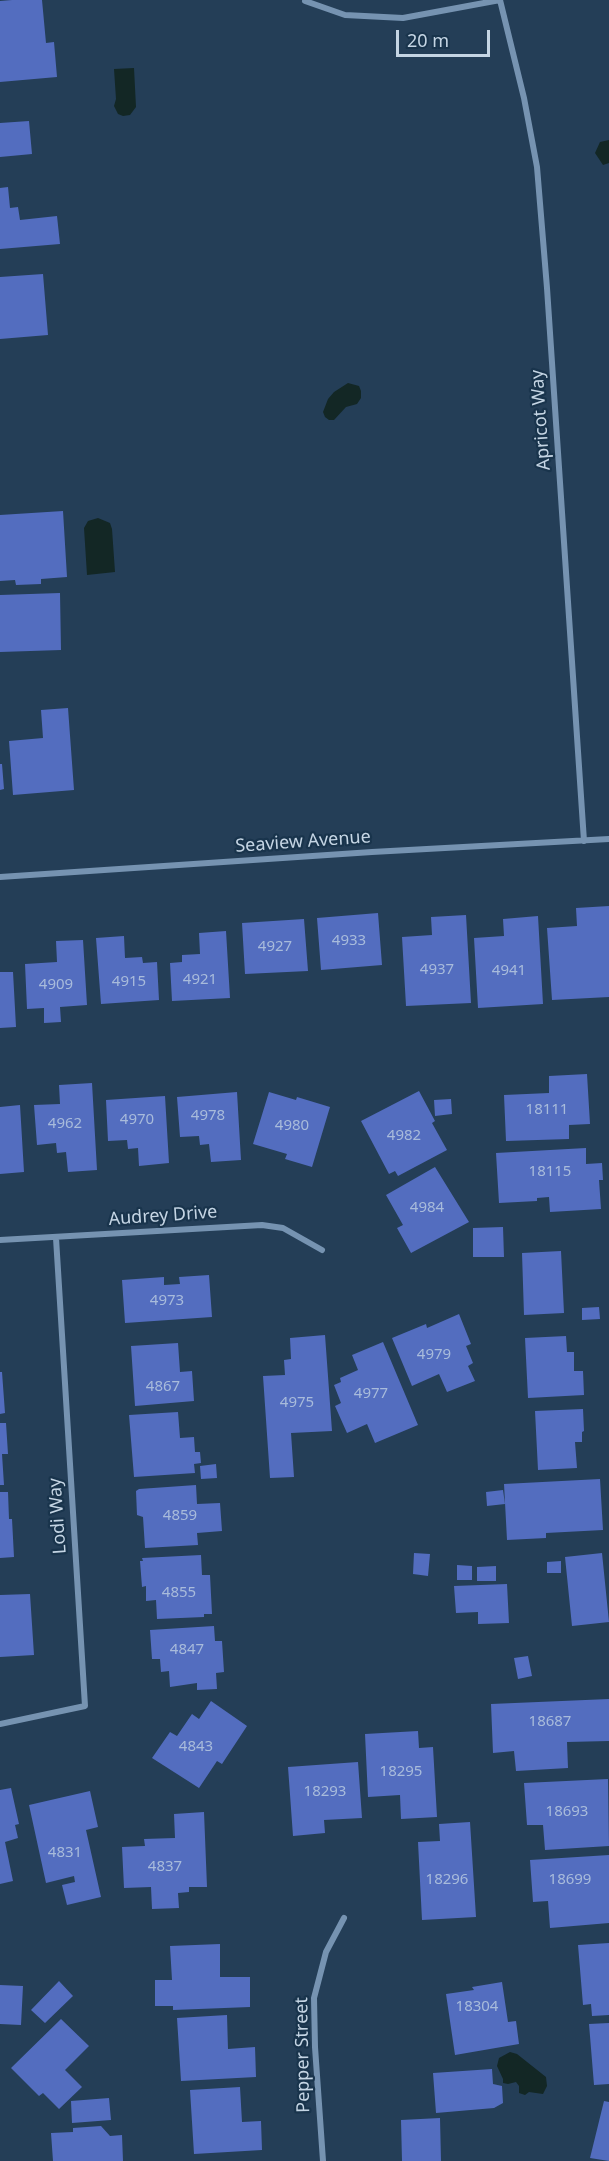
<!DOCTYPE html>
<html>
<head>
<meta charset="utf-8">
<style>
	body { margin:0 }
	#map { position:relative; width:609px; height:2161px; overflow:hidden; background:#243e57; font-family:"Noto Sans",sans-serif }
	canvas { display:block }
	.scale { position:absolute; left:396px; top:30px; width:94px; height:27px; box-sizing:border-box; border:3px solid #c5d5e4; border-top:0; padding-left:8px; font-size:18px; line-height:21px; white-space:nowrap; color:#c5d5e4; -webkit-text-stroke:4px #19344c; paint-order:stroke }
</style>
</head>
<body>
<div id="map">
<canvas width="609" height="2161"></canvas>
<div class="scale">20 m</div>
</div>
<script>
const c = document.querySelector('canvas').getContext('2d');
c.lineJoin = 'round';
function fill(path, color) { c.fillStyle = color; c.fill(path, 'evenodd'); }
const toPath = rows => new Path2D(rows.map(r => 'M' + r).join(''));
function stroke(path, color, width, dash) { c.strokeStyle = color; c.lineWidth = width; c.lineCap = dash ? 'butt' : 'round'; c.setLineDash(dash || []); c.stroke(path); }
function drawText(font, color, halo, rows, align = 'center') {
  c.font = font + ' "Noto Sans",sans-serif'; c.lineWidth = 4.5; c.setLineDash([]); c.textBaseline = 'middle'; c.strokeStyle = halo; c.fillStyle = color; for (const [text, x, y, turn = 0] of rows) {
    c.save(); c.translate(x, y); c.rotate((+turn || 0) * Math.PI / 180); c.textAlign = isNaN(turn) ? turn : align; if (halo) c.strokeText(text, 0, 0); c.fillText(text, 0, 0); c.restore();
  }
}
fill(toPath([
	[134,68,136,107,130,115,123,116,118,114,114,106,116,99,114,69],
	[609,140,609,163,603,165,595,153,600,142],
	[348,383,359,386,361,391,361,398,357,404,346,407,334,420,329,420,325,417,323,412,328,399,334,392],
	[98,518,110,523,112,529,115,572,87,575,84,528,88,521],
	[510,2052,517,2054,546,2077,547,2086,543,2094,529,2092,525,2095,519,2093,519,2086,516,2082,508,2084,503,2083,503,2079,497,2066,499,2058]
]), '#132725');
fill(toPath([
	[12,0,42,0,46,43,54,42,57,77,0,82,0,1],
	[29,121,32,154,0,157,0,123],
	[8,187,10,208,18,207,20,220,57,216,60,244,0,249,0,188],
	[43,274,48,335,0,339,0,277],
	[63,511,67,577,41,579,41,584,16,585,15,580,0,581,0,515],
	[60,593,61,650,0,652,0,595],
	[68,708,74,790,13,795,9,741,43,738,41,710],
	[0,764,2,764,4,789,0,790],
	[609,906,609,997,552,1000,547,928,577,926,576,908],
	[378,913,382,965,321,970,317,918],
	[466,915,471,1003,406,1006,402,937,432,935,431,917],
	[538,916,543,1004,478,1008,474,938,504,936,503,919],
	[304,919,308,971,245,974,242,923],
	[226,931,230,998,172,1001,170,963,182,962,182,955,200,954,199,933],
	[124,936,125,958,142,957,143,963,157,962,159,1000,101,1004,96,938],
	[83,940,87,1005,60,1007,61,1022,44,1023,44,1008,27,1009,25,964,57,962,56,941],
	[0,972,13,972,16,1027,0,1028],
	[587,1074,590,1124,569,1125,569,1139,506,1141,504,1095,549,1093,549,1076],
	[92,1083,97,1170,68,1172,66,1152,57,1153,56,1143,37,1145,34,1105,60,1104,59,1085],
	[419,1091,435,1121,432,1123,447,1150,398,1176,395,1171,389,1174,361,1121],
	[237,1092,241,1160,211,1162,209,1144,200,1145,199,1136,180,1137,177,1097],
	[269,1092,296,1100,297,1097,330,1107,312,1167,285,1159,287,1154,253,1144],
	[165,1096,169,1163,139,1166,138,1148,128,1149,127,1140,108,1141,106,1100],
	[451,1099,452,1114,435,1116,434,1100],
	[20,1105,24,1172,0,1174,0,1107],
	[586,1148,586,1164,602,1163,603,1180,599,1180,601,1209,550,1212,549,1197,537,1198,537,1201,499,1203,496,1153],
	[435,1167,469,1222,411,1253,397,1228,403,1225,386,1195],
	[503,1227,504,1257,473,1257,473,1228],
	[561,1251,564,1313,524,1315,522,1253],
	[209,1275,212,1317,125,1323,122,1280,164,1277,164,1285,180,1284,179,1277],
	[599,1307,600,1319,582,1320,582,1308],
	[459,1314,471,1344,466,1346,473,1363,468,1366,475,1381,447,1392,439,1374,412,1386,392,1338,426,1324,427,1328],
	[325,1335,332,1431,291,1433,294,1477,270,1478,263,1376,285,1375,284,1360,291,1359,290,1338],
	[566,1336,567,1352,574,1352,574,1371,583,1371,584,1395,528,1398,525,1338],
	[383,1342,418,1425,375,1443,367,1424,347,1433,335,1406,341,1403,334,1385,341,1382,340,1378,358,1370,352,1355],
	[178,1343,180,1372,192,1371,194,1401,135,1406,131,1346],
	[0,1372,2,1372,5,1413,0,1414],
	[583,1409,584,1431,582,1432,582,1442,575,1442,577,1468,538,1470,535,1411],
	[178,1412,180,1438,194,1437,195,1452,200,1452,201,1463,194,1464,195,1473,134,1477,129,1415],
	[0,1423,6,1423,8,1454,2,1454,4,1485,0,1485],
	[216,1464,217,1478,201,1479,200,1466],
	[600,1479,603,1530,546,1533,546,1538,507,1540,504,1484],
	[196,1485,197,1504,220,1503,222,1531,197,1533,198,1545,145,1548,143,1517,137,1515,136,1491,139,1489],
	[503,1490,505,1504,487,1506,486,1492],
	[0,1492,8,1492,9,1519,12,1519,14,1557,0,1558],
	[414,1553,430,1554,428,1576,413,1574],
	[602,1553,609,1622,572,1626,565,1557],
	[201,1555,202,1575,210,1575,212,1614,204,1614,204,1617,157,1619,156,1600,146,1601,146,1586,142,1587,140,1561,143,1561,142,1558],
	[561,1561,561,1573,547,1573,547,1562],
	[457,1565,472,1566,472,1580,457,1580],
	[496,1566,496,1581,477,1581,477,1567],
	[507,1584,509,1623,478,1624,478,1612,456,1613,454,1586],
	[30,1594,34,1655,0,1657,0,1595],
	[214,1626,215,1641,222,1641,224,1672,216,1673,217,1689,197,1690,197,1683,170,1687,169,1671,161,1672,160,1659,152,1659,150,1630],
	[528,1656,532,1676,518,1679,514,1658],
	[609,1699,609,1741,567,1742,568,1768,516,1771,514,1751,493,1753,491,1704],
	[211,1701,247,1726,222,1764,217,1761,199,1788,152,1758,170,1732,177,1736,192,1714,199,1719],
	[418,1731,419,1748,433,1747,437,1817,401,1819,400,1795,368,1797,365,1734],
	[358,1762,362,1818,324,1820,325,1833,293,1836,288,1767],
	[608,1779,609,1846,545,1850,543,1825,527,1825,524,1783],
	[11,1788,19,1824,15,1825,18,1838,5,1842,13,1881,0,1884,0,1790],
	[90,1791,98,1827,86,1830,101,1897,67,1905,62,1885,75,1882,74,1876,46,1883,29,1805],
	[204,1812,207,1887,189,1887,189,1892,178,1893,179,1908,152,1909,151,1887,124,1888,122,1847,145,1846,144,1839,175,1838,174,1814],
	[470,1822,476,1917,422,1920,418,1842,440,1841,439,1824],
	[609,1855,609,1923,550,1928,548,1901,533,1902,530,1860],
	[609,1943,609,2015,592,2016,591,2004,583,2005,578,1945],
	[220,1944,220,1977,250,1977,250,2007,173,2010,173,2006,155,2006,155,1980,172,1980,170,1946],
	[59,1981,73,1996,45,2023,31,2010],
	[502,1982,508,2022,516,2021,519,2044,455,2055,446,1994,474,1990,472,1987],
	[0,1985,23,1986,21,2025,0,2024],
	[227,2015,228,2049,255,2047,256,2077,181,2081,177,2018],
	[61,2019,89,2046,65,2070,82,2087,59,2109,43,2093,39,2096,11,2068],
	[609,2023,609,2084,594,2085,589,2024],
	[492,2069,493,2084,502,2086,503,2103,494,2108,436,2113,433,2073],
	[240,2087,242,2122,261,2121,262,2150,194,2154,190,2090],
	[109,2098,111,2120,72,2123,71,2101],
	[604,2101,609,2102,609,2161,590,2158],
	[440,2118,441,2161,402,2161,401,2120],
	[101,2126,110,2136,122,2135,123,2161,53,2161,51,2133,73,2132,73,2128]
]), '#536dbf');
stroke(toPath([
	[500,0,524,98,537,167,547,288,584,841],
	[305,1,345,15,403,18,500,0],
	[0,877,372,852,609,839],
	[0,1240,262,1225,283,1228,322,1250],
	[0,1724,85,1706,56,1238],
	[323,2161,315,2047,314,1998,326,1952,344,1918]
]), '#7693b1', 6);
drawText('15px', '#a8bbdb', null, [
	["4933",349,941],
	["4927",275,947],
	["4937",437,970],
	["4941",509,971],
	["4921",200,980],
	["4915",129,982],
	["4909",56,985],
	["18111",547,1110],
	["4978",208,1116],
	["4970",137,1120],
	["4962",65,1124],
	["4980",292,1126],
	["4982",404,1136],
	["18115",550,1172],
	["4984",427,1208],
	["4973",167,1301],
	["4979",434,1355],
	["4867",163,1387],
	["4977",371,1394],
	["4975",297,1403],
	["4859",180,1516],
	["4855",179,1593],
	["4847",187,1650],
	["18687",550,1722],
	["4843",196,1747],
	["18295",401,1772],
	["18293",325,1792],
	["18693",567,1812],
	["4831",65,1853],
	["4837",165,1867],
	["18296",447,1880],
	["18699",570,1880],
	["18304",477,2007]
]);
drawText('18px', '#c5d5e4', '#19344c', [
	["Apricot Way",541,420,-94],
	["Seaview Avenue",303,842,-4],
	["Audrey Drive",163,1216,-4],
	["Lodi Way",58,1516,-94],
	["Pepper Street",303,2055,-91]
]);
</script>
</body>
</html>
